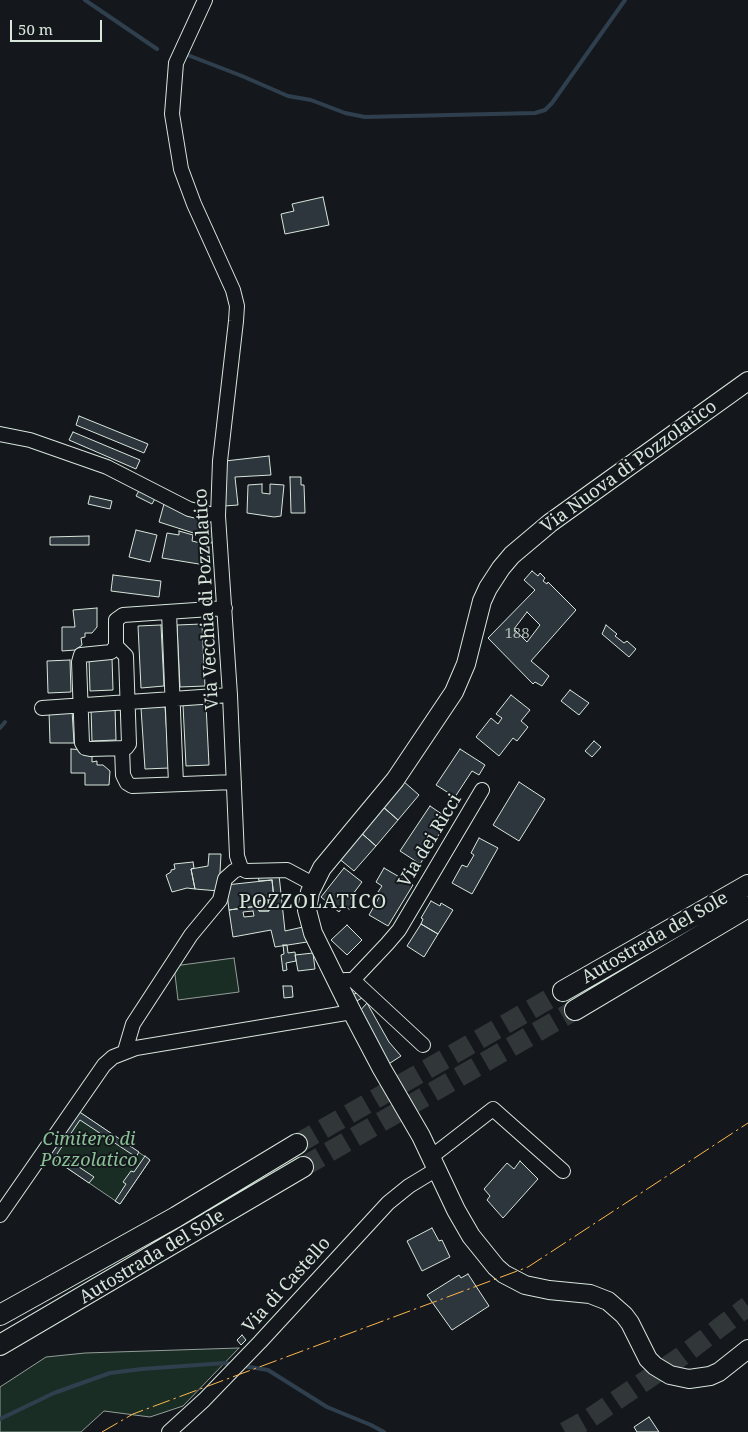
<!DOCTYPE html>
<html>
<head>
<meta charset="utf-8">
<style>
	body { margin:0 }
	#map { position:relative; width:748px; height:1432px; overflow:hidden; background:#14181c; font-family:"Noto Serif",serif }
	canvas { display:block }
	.scale { position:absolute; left:10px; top:20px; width:92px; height:22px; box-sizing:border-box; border:2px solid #d8e6dc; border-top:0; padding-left:6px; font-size:15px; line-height:18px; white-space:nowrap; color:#d8e6dc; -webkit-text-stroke:4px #14181c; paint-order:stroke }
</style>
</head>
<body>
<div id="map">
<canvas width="748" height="1432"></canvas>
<div class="scale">50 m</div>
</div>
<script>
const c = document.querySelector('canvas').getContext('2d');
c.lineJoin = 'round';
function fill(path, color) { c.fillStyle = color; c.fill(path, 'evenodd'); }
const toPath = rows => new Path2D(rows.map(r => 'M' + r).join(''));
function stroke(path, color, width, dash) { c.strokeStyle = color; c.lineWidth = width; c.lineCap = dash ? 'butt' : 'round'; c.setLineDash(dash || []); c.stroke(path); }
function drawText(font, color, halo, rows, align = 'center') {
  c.font = font + ' "Noto Serif",serif'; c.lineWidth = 4; c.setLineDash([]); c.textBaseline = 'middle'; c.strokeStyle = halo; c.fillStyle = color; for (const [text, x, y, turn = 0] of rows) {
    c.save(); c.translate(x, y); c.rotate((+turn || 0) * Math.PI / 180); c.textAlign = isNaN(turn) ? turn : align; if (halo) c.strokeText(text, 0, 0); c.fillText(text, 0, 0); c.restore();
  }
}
const green = toPath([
	[234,958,239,992,178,1000,174,966,234,958],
	[78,1111,150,1160,120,1204,48,1155,78,1111],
	[239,1348,183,1406,150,1417,104,1411,81,1432,0,1432,0,1387,46,1357,85,1353,239,1348]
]);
fill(green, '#1a2d24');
stroke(green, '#939e99', 1);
stroke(toPath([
	[85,0,157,49],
	[185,54,242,76,288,96,311,100,345,113,365,117,535,113,545,110,552,103,625,0],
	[0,728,5,722],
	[243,1366,268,1370,327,1407,371,1425,384,1432],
	[0,1419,54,1393,110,1373,142,1369,225,1363,234,1365]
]), '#2f3f4d', 4);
const building = toPath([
	[323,197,329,225,285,234,281,214,294,211,292,204,323,197],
	[79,416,148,444,144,453,76,425,79,416],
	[73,432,140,460,136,469,69,440,73,432],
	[269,456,271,475,235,477,238,505,224,506,225,461,269,456],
	[290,477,301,477,301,485,304,485,305,513,291,513,290,477],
	[262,484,262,493,270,494,270,484,284,485,281,516,274,517,247,513,248,485,262,484],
	[140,489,156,497,152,504,136,496,140,489],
	[90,496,112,501,110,509,88,504,90,496],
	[164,504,198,515,198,519,215,522,212,543,205,542,206,537,159,522,164,504],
	[136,530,157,535,150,562,129,557,136,530],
	[179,531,193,535,192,541,209,545,205,565,162,558,167,533,179,535,179,531],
	[89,536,89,545,50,545,50,537,89,536],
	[532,571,538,576,540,573,545,578,543,581,547,584,548,582,576,610,531,661,549,676,542,686,535,682,533,684,488,638,535,590,524,580,532,571],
	[527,612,540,625,527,642,514,629,527,612],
	[113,575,161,581,159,597,111,591,113,575],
	[97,608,97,627,92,633,85,633,85,637,81,638,82,645,75,650,62,651,62,627,75,627,73,610,97,608],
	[202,624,205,686,180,687,177,625,202,624],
	[161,625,164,686,141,688,138,626,161,625],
	[606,625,617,634,615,636,624,643,627,641,636,649,629,657,602,634,606,625],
	[112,658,113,690,90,691,89,659,112,658],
	[70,660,71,692,48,693,47,661,70,660],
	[570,690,589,703,579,715,561,701,570,690],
	[511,695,530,710,521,721,528,727,517,741,513,738,499,756,476,737,491,718,498,724,502,718,496,714,511,695],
	[206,704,209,765,186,766,183,705,206,704],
	[165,706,169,768,145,769,141,708,165,706],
	[91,708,115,708,116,740,92,741,91,708],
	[72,710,74,743,50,743,49,711,72,710],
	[594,741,601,747,592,757,585,751,594,741],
	[71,749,84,750,92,755,92,762,97,761,97,765,103,765,110,771,109,785,85,785,85,773,71,773,71,749],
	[460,749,485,765,479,775,472,771,455,797,436,785,460,749],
	[403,781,419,795,398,820,382,806,403,781],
	[519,782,545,799,519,841,493,825,519,782],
	[382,806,398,820,376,846,359,831,382,806],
	[430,806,449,819,420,864,400,851,430,806],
	[359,831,376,846,354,871,337,857,359,831],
	[479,838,498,848,472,894,452,883,462,865,467,867,474,855,471,853,479,838],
	[209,854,221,854,219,891,195,889,191,869,208,866,209,854],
	[193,862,194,868,191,869,195,889,187,888,172,892,166,875,171,872,171,870,175,869,174,864,193,862],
	[344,868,362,882,350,898,355,902,350,910,344,905,339,912,321,897,344,868],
	[384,868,413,885,388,926,369,915,381,894,378,892,382,886,376,882,384,868],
	[258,874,279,875,285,931,303,927,307,942,275,947,271,930,233,937,229,910,258,906,259,911,269,911,268,900,274,899,272,880,259,881,258,874],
	[253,911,254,916,244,917,243,912,253,911],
	[272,880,274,899,258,901,258,906,229,910,226,885,272,880],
	[268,900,269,911,259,911,258,901,268,900],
	[431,901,440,906,441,903,453,910,438,934,421,924,423,919,421,918,431,901],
	[421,924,438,934,424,957,407,946,421,924],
	[347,925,362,940,347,955,331,940,347,925],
	[283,945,287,945,288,953,295,952,296,961,286,963,287,970,283,971,281,955,284,954,283,945],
	[313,953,315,969,298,971,295,955,313,953],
	[283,986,292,986,293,997,284,998,283,986],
	[359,992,362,998,355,1002,352,995,359,992],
	[367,1003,389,1042,401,1056,387,1065,358,1013,367,1003],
	[78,1111,139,1152,136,1157,80,1120,57,1154,66,1160,67,1159,94,1177,89,1183,48,1155,78,1111],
	[145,1156,150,1160,120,1204,115,1201,126,1184,123,1182,131,1171,134,1172,145,1156],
	[520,1161,538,1179,503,1218,487,1200,490,1196,484,1189,507,1163,514,1169,520,1161],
	[432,1228,439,1241,442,1240,450,1257,422,1271,407,1241,432,1228],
	[468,1274,489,1306,452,1330,427,1295,459,1275,461,1278,468,1274],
	[242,1335,246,1340,241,1345,237,1340,242,1335],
	[649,1417,659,1432,637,1432,634,1427,649,1417]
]);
fill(building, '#2c363c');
stroke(building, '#d8e6dc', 1);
stroke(toPath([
	[297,1144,563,991],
	[303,1167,575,1010],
	[565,1432,590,1418,682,1356,748,1306]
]), '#313739', 20, [20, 10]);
const minor = toPath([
	[205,0,176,63,172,114,181,169,194,204,233,290,237,306,236,321,220,461,218,516,230,695,237,856,241,868,246,871,287,870,313,884],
	[0,434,30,440,107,467,189,509,218,516],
	[169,612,176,784],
	[116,646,126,656,129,744,126,748,90,749,85,748,82,743,79,662,81,655,111,652,116,646,116,620,123,615,225,608],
	[42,708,230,695],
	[122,748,123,775,127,783,132,786,234,782],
	[345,980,353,980,423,1045],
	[353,980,387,944,399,930,482,790],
	[125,1051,133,1024,191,935,220,900,225,879,234,871,241,868],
	[431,1157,493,1109,563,1171],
	[0,1215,104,1065,113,1057,136,1048,352,1012],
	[169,1432,204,1400,260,1342,388,1203,409,1186,437,1169]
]);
const major = toPath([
	[748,381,550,523,512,555,501,568,488,588,482,601,466,664,454,692,395,780,322,868,310,892,307,910,313,933,352,1012,382,1069,421,1136,456,1210,471,1236,496,1267,504,1274,525,1285,549,1290,590,1294,608,1301,624,1315,630,1323,648,1359,655,1366,670,1375,689,1379,710,1376,719,1372,748,1349]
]);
const highway = toPath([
	[563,991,748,885],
	[575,1010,748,907],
	[0,1315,176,1217,297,1144],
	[0,1345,303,1167]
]);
stroke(minor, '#d8e6dc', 16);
stroke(major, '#d8e6dc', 20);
stroke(highway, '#d8e6dc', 22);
stroke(minor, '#14181c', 14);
stroke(major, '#14181c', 18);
stroke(highway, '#14181c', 20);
stroke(toPath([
	[102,1432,133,1414,528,1267,748,1123]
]), '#ffb74d', 1, [18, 4, 2.5, 4]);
drawText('15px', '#adbab4', null, [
	["188",517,634]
]);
drawText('18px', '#d8e6dc', '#14181c', [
	["Via Nuova di Pozzolatico",629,467,-36],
	["Via Vecchia di Pozzolatico",207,599,-93],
	["Via dei Ricci",430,841,-59],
	["Autostrada del Sole",655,938,-30],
	["Autostrada del Sole",152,1257,-31],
	["Via di Castello",287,1285,-48]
]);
drawText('italic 18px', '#8ac095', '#14181c', [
	["Cimitero di",89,1140],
	["Pozzolatico",89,1161]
]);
c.letterSpacing = '1px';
drawText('20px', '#d8e6dc', '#14181c', [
	["POZZOLATICO",313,902]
]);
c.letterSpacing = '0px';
</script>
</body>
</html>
